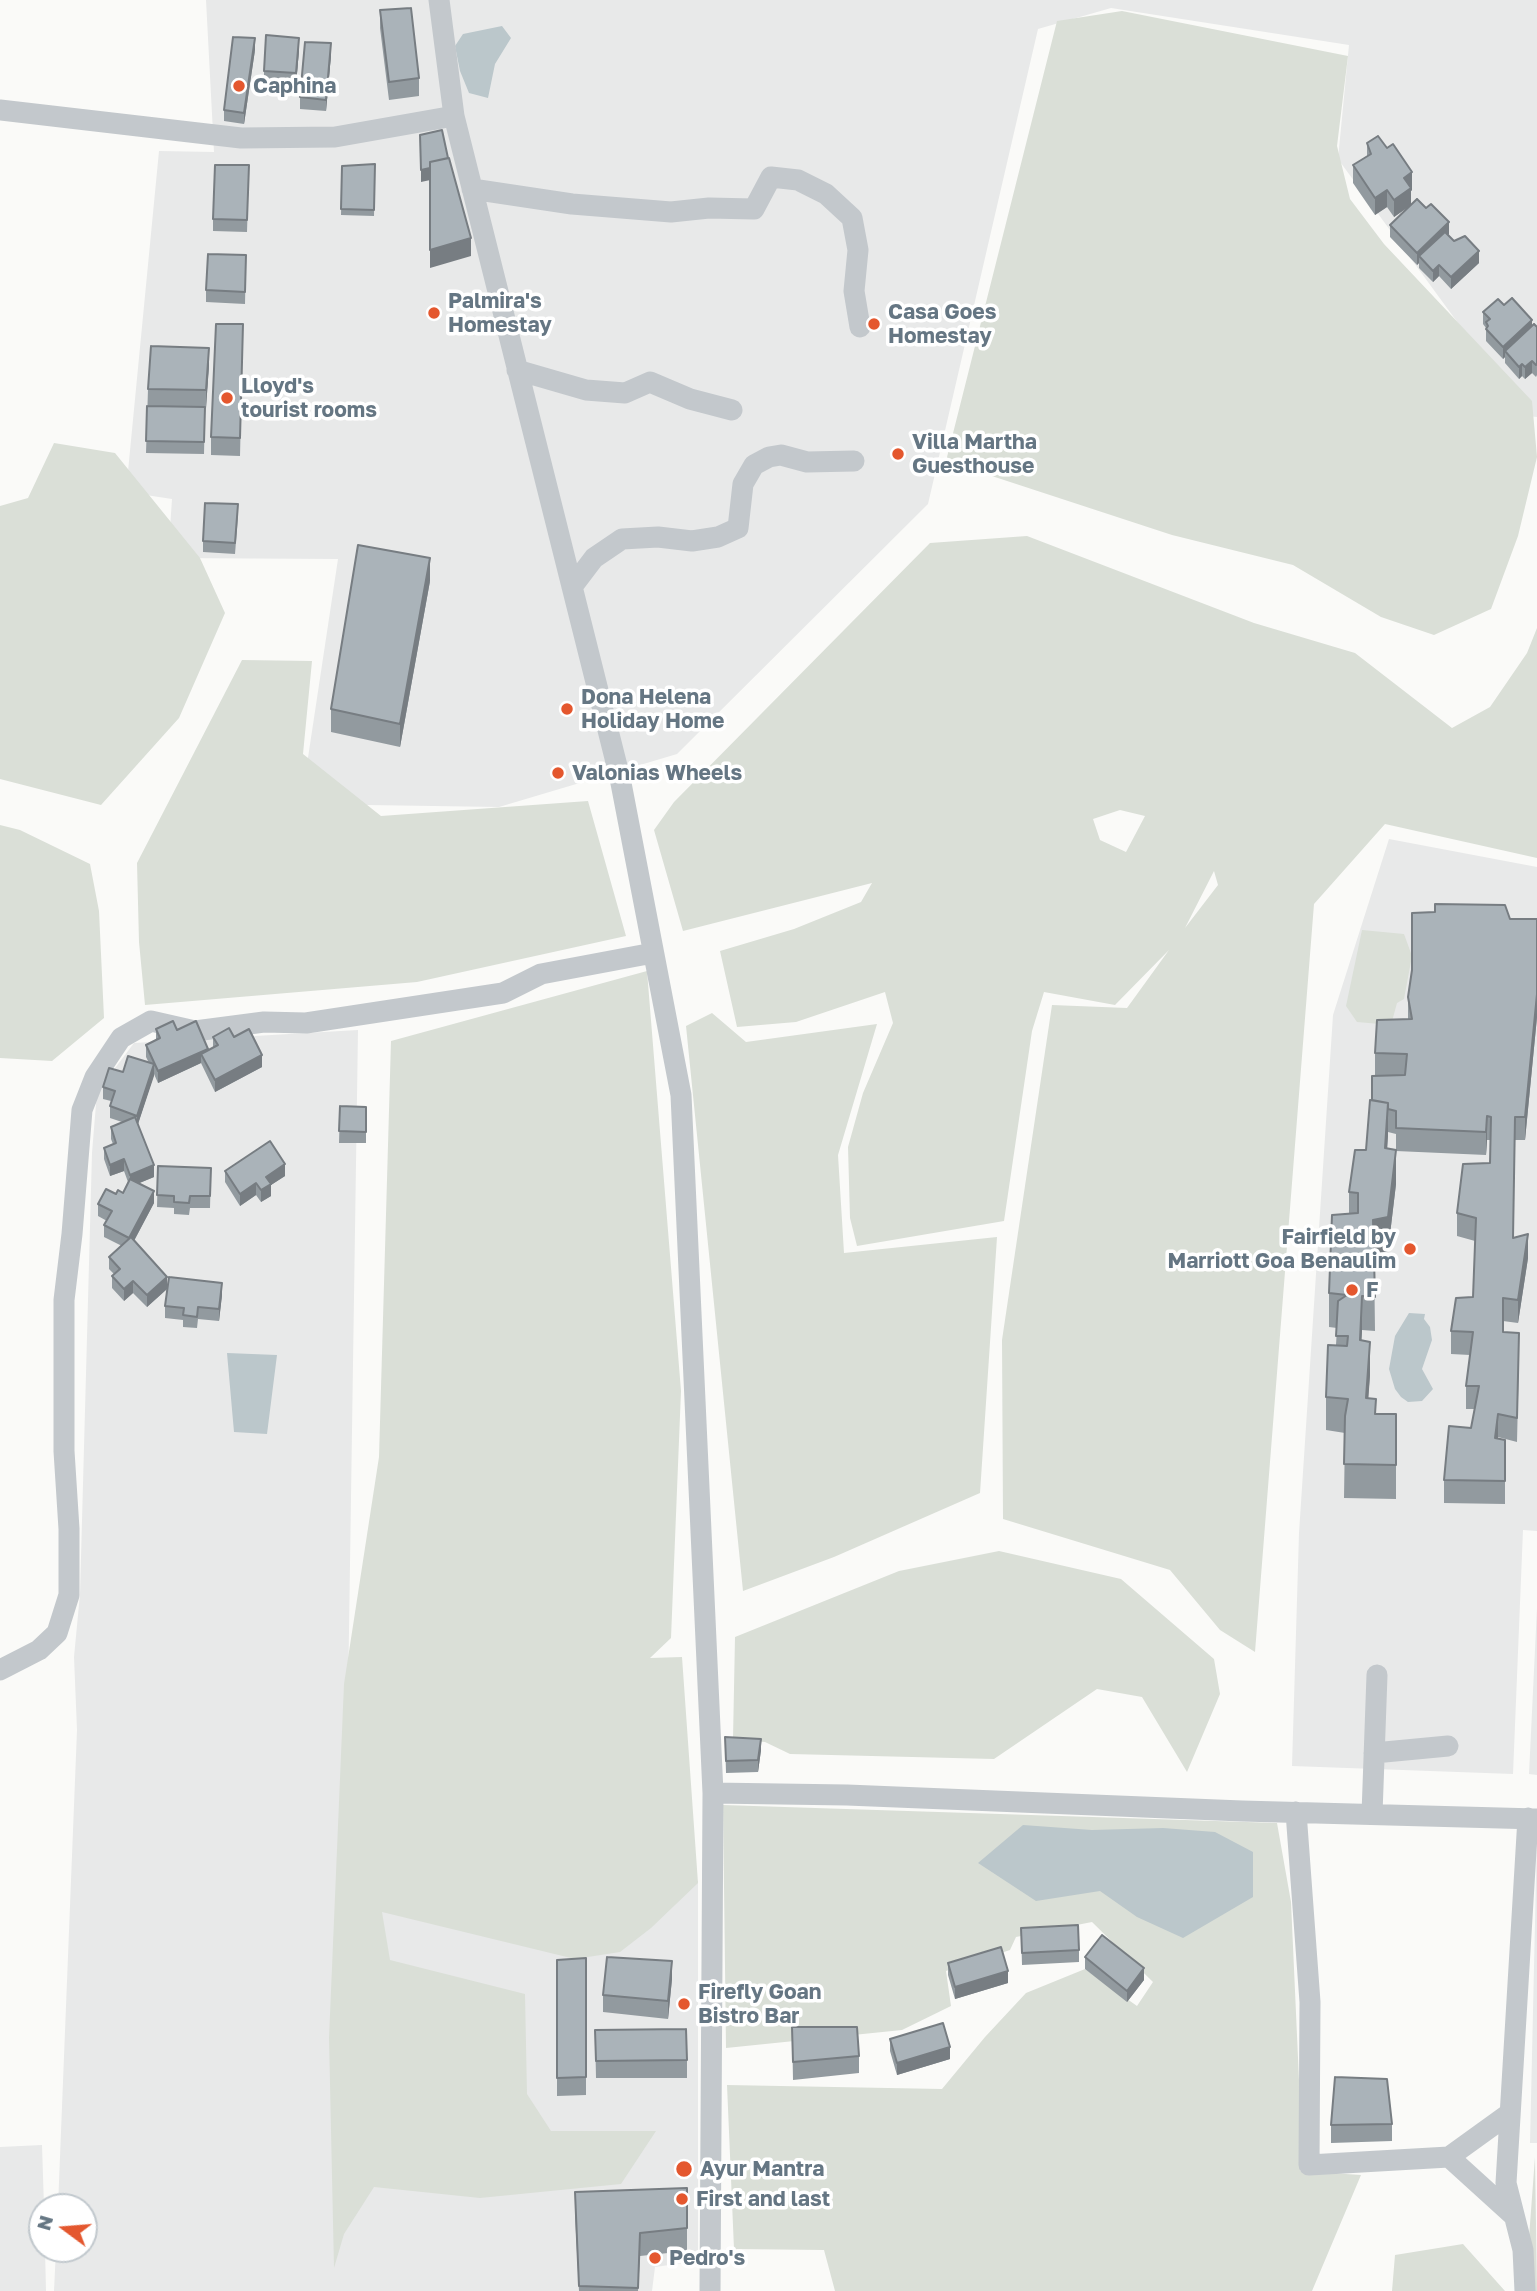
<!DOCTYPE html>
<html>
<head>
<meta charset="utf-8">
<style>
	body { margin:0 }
	#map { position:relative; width:1537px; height:2291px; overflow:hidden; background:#fafaf8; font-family:"Golos Text",sans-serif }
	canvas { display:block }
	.north { position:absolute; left:28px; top:2193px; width:70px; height:70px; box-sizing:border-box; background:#fff; border:2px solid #c1c8cd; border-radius:50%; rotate:286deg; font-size:19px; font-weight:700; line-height:28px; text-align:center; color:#657683 }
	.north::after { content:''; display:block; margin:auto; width:24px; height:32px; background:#e4572e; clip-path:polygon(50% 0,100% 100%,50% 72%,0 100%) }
</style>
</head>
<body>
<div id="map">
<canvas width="1537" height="2291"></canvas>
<div class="north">N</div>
</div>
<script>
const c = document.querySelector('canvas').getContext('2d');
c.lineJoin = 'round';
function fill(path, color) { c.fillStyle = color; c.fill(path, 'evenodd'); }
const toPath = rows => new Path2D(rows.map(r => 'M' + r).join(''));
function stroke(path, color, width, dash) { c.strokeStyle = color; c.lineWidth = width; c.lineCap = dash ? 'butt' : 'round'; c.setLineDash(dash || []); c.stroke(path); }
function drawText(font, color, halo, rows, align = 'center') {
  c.font = font + ' "Golos Text",sans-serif'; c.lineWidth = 7; c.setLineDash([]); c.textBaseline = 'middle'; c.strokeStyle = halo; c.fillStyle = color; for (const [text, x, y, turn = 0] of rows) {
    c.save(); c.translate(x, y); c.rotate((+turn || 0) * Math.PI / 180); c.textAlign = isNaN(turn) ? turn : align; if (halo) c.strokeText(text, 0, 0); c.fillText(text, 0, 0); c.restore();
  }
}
fill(toPath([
	[206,0,1537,0,1537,417,1526,416,1338,159,1349,45,1111,8,1038,29,928,504,677,754,499,807,301,804,338,559,168,558,172,499,126,492,159,151,214,152],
	[1389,839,1537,867,1537,1531,1523,1530,1513,1774,1292,1766,1299,1533,1333,1015],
	[358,1030,345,1897,698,1881,698,2261,655,2267,652,2291,54,2291,56,2249,84,2249,84,2207,58,2207,77,1730,74,1657,80,1594,92,1153,97,1092,134,1043],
	[1537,1608,1537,1775,1529,1774],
	[1537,1835,1537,2143,1530,2143],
	[42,2145,44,2207,42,2207,42,2249,45,2249,46,2291,0,2291,0,2147]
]), '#e8e9e9');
fill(toPath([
	[1122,11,1348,56,1337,146,1350,199,1384,244,1532,401,1537,457,1518,536,1491,609,1434,635,1381,617,1293,565,1172,535,946,461,1057,21],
	[54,443,115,453,200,558,225,613,179,718,101,805,0,779,0,506,28,498],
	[1027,536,1254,623,1355,653,1452,728,1490,707,1527,653,1537,628,1537,858,1385,824,1314,904,1255,1652,1220,1630,1170,1570,1003,1519,1002,1340,1052,1005,1127,1008,1169,950,1115,1005,1044,992,1032,1031,1004,1221,857,1246,850,1218,848,1147,863,1093,893,1023,885,992,796,1022,737,1027,720,951,794,929,861,902,872,883,683,931,654,830,674,802,930,543],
	[1120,810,1145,816,1126,852,1100,840,1093,819],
	[1214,871,1218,885,1185,928],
	[242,660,312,661,303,754,381,816,588,801,626,936,417,982,145,1005,139,942,137,863],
	[0,825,20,830,90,864,99,911,104,1018,52,1061,0,1058],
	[1362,930,1404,934,1412,956,1404,999,1397,1003,1391,1025,1357,1022,1346,1006],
	[647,971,681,1391,671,1638,650,1658,682,1657,698,1883,651,1928,620,1952,575,1959,382,1912,390,1960,525,1994,527,2094,551,2131,656,2131,621,2184,480,2198,374,2187,344,2234,334,2268,329,2038,344,1684,379,1457,391,1041],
	[712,1013,746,1042,877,1024,838,1155,844,1253,997,1237,980,1493,834,1557,743,1591,686,1026],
	[999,1551,1121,1579,1214,1659,1220,1694,1187,1772,1142,1697,1097,1689,994,1759,790,1754,765,1742,733,1739,735,1637,899,1571],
	[723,1805,1277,1823,1291,1902,1299,2080,1300,2171,1361,2175,1312,2291,835,2291,824,2250,734,2249,727,2085,942,2089,985,2037,1026,1993,1085,1969,1137,2006,1153,1982,1092,1922,1016,1937,1010,1950,946,1971,951,2006,902,2030,726,2048],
	[1535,2157,1537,2291,1525,2291],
	[1463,2244,1505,2291,1392,2291,1395,2255]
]), '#dadfd7');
fill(toPath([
	[502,26,511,38,495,64,488,98,469,93,460,71,455,46,463,34],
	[1409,1313,1425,1314,1424,1319,1430,1327,1432,1340,1422,1369,1433,1389,1422,1401,1408,1402,1401,1397,1395,1389,1389,1369,1395,1336],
	[227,1353,277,1355,267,1434,234,1432],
	[1023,1825,1092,1830,1163,1828,1215,1832,1253,1852,1253,1897,1183,1938,1137,1917,1100,1891,1036,1901,978,1863]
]), '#bbc7cb');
stroke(toPath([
	[439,0,454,116,620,778,681,1095,713,1793,710,2291],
	[0,110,241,138,335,137,454,116],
	[472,189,572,204,671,212,709,208,754,209,771,177,798,180,826,194,852,218,858,250,854,291,860,327],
	[517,370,586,390,625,393,650,382,690,399,732,410],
	[572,587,594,558,622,539,658,537,692,541,718,537,738,528,743,484,754,465,769,457,781,455,807,462,854,461],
	[0,1670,39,1650,57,1633,69,1595,69,1529,64,1451,64,1300,72,1234,82,1110,95,1077,121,1038,151,1021,195,1031,264,1022,306,1023,503,993,541,974,653,953],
	[1374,1753,1448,1746],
	[713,1793,847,1795,1242,1811,1537,1819],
	[1296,1812,1310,2002,1309,2165,1449,2157,1510,2113],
	[1372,1814,1377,1675],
	[1449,2157,1514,2216],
	[1525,2291,1523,2250,1506,2183,1528,1818]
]), '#c3c8cc', 21);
fill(toPath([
	[380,10,419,78,419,96,389,100,380,28],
	[255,50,244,124,224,121,224,110],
	[299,50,296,85,264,83,264,71],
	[331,55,326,111,300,109,300,97],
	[1367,143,1412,190,1411,191,1411,205,1449,234,1448,235,1454,241,1479,263,1451,289,1439,276,1433,282,1419,268,1419,263,1417,265,1390,237,1390,225,1410,206,1394,217,1387,207,1375,215,1353,183,1353,165,1367,156],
	[375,164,374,216,341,215,342,166],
	[249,165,247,232,213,231,213,219],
	[246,255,245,304,206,302,206,290],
	[1504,305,1532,326,1537,327,1537,375,1536,377,1532,373,1525,379,1522,376,1519,379,1505,363,1505,357,1503,359,1486,341,1486,328,1483,324,1483,312],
	[243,324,240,456,211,455,211,437],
	[209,365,206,408,205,408,204,454,146,453,148,389],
	[238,516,235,554,203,552,203,541],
	[430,581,400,747,331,732,331,709],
	[1510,919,1537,919,1537,1017,1525,1140,1515,1140,1513,1238,1528,1258,1518,1323,1503,1321,1503,1332,1519,1356,1517,1442,1498,1437,1498,1439,1505,1440,1505,1504,1444,1503,1444,1480,1471,1428,1475,1409,1466,1409,1466,1386,1470,1355,1451,1354,1451,1331,1473,1297,1475,1241,1457,1236,1457,1213,1490,1163,1490,1140,1487,1140,1486,1155,1396,1151,1396,1134,1388,1132,1387,1148,1396,1184,1388,1251,1374,1254,1375,1331,1362,1330,1361,1340,1370,1375,1368,1398,1376,1414,1396,1414,1396,1499,1344,1498,1345,1433,1326,1430,1326,1397,1336,1345,1337,1328,1329,1327,1329,1293,1349,1214,1349,1192,1366,1150,1375,1076,1375,1053,1408,1019,1408,997],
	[156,1029,177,1030,208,1050,213,1047,213,1037,234,1037,262,1067,215,1092,201,1063,158,1083,154,1074,138,1124,154,1177,139,1183,154,1203,134,1241,167,1289,147,1307,133,1293,124,1301,112,1288,112,1276,114,1274,109,1269,109,1257,122,1246,104,1237,104,1225,107,1221,98,1216,98,1204,116,1194,123,1193,128,1182,124,1171,110,1176,104,1159,104,1148,113,1144,111,1139,111,1127,122,1122,110,1118,110,1106,111,1101,103,1099,103,1087,123,1072,149,1063,146,1057,146,1045,156,1040],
	[340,1106,366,1107,366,1143,339,1143],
	[158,1166,211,1168,210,1208,190,1208,189,1215,174,1214,174,1208,157,1207],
	[225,1171,285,1176,271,1185,271,1196,261,1202,256,1195,240,1206,225,1182],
	[222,1295,219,1321,198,1319,197,1328,183,1327,183,1320,165,1318,165,1306],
	[725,1737,761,1750,758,1772,726,1773],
	[1021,1928,1079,1950,1079,1962,1022,1965],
	[1085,1957,1144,1980,1127,2002,1085,1969],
	[586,1958,586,2095,557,2096,557,1960],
	[948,1963,1008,1983,955,1999,948,1975],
	[672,1979,668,2019,603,2012,603,1995],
	[792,2027,859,2056,859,2073,793,2080],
	[595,2030,687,2060,687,2078,596,2078],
	[890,2039,950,2059,897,2075,890,2051],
	[1392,2124,1392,2141,1331,2143,1331,2125],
	[687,2188,687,2251,640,2256,638,2291,579,2291,575,2215,575,2192]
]), '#929a9f');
fill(toPath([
	[255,38,255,50,244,124,244,113],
	[299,38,299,50,296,85,296,73],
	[331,43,331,55,326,111,326,100],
	[449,164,449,176,421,182,421,170],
	[1412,172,1412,190,1411,191,1411,205,1394,217,1394,200,1404,178],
	[1387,190,1387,207,1375,215,1375,198],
	[1449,222,1449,234,1423,260,1419,256,1419,263,1417,265,1417,253],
	[471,238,471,256,430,268,430,250],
	[1479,251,1479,263,1451,289,1451,277],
	[1439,265,1439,276,1433,282,1433,271],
	[1532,320,1532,331,1505,351,1505,357,1503,359,1503,347],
	[209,348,209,365,206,408,206,390],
	[1532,361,1532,373,1525,379,1525,367],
	[1522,364,1522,376,1519,379,1519,367],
	[430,558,430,581,400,747,400,724],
	[1537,994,1537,1017,1525,1140,1525,1117],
	[208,1049,208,1060,201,1054,201,1063,158,1083,158,1071],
	[262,1055,262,1067,215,1092,215,1080],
	[154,1064,154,1076,137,1127,137,1116],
	[1388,1103,1388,1136,1385,1182,1385,1148],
	[1487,1116,1487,1140,1486,1155,1486,1132],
	[1396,1150,1396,1184,1388,1251,1373,1254,1373,1220],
	[124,1159,124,1171,110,1176,110,1165],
	[285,1164,285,1176,271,1185,271,1196,261,1202,261,1190,266,1177],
	[154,1165,154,1177,130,1187,130,1175],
	[256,1183,256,1195,240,1206,240,1194],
	[154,1191,154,1203,129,1250,129,1238],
	[1528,1234,1528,1258,1518,1323,1518,1300],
	[167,1277,167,1289,147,1307,147,1295],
	[133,1281,133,1293,124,1301,124,1289],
	[222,1283,222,1295,219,1321,219,1309],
	[1362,1296,1362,1330,1360,1374,1360,1340],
	[1370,1342,1370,1375,1366,1432,1366,1398],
	[1498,1414,1498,1437,1495,1461,1495,1438],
	[761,1739,761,1750,758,1772,758,1760],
	[672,1961,672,1979,668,2019,668,2001],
	[1144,1968,1144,1980,1127,2002,1127,1991],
	[1008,1971,1008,1983,955,1999,955,1987],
	[950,2047,950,2059,897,2075,897,2063]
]), '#777d82');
const building = toPath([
	[411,8,419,78,389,82,380,10,411,8],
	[266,35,299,38,296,73,264,71,266,35],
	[233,37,255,38,244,113,224,110,233,37],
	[305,42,331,43,326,100,300,97,305,42],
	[442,130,448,158,430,162,430,168,421,170,420,135,442,130],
	[1378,136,1387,148,1393,144,1412,172,1404,178,1411,188,1394,200,1387,190,1375,198,1353,165,1371,154,1367,143,1378,136],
	[449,158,471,238,430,250,430,162,449,158],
	[375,164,374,210,341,209,342,166,375,164],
	[215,165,249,165,247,220,213,219,215,165],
	[1417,199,1426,208,1431,204,1449,222,1417,253,1390,225,1417,199],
	[1445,232,1454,241,1465,236,1479,251,1451,277,1439,265,1433,271,1419,256,1445,232],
	[208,254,246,255,245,292,206,290,208,254],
	[1512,298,1532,320,1503,347,1486,329,1488,326,1486,322,1490,319,1483,312,1498,299,1504,305,1512,298],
	[216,324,243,324,240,438,211,437,216,324],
	[1534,324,1537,327,1537,364,1536,365,1532,361,1525,367,1522,364,1519,367,1505,351,1534,324],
	[151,346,209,348,206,390,148,389,151,346],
	[147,406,205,407,204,442,146,441,147,406],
	[205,503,238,504,235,543,203,541,205,503],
	[358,545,430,558,400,724,331,709,358,545],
	[1435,904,1505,905,1510,919,1537,919,1537,994,1525,1117,1515,1117,1513,1238,1528,1234,1518,1300,1503,1298,1503,1332,1519,1333,1517,1418,1498,1414,1495,1438,1505,1440,1505,1481,1444,1480,1449,1426,1471,1428,1479,1386,1466,1386,1473,1332,1451,1331,1456,1298,1473,1297,1476,1218,1457,1213,1463,1164,1490,1163,1491,1117,1487,1116,1486,1132,1396,1128,1396,1111,1388,1109,1388,1103,1372,1100,1372,1076,1405,1075,1407,1054,1375,1053,1377,1020,1412,1019,1408,997,1412,970,1412,913,1435,912,1435,904],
	[173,1021,177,1030,196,1021,208,1049,158,1071,146,1045,160,1038,156,1029,173,1021],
	[229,1028,234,1037,249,1029,262,1055,215,1080,201,1054,218,1045,213,1037,229,1028],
	[128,1056,154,1064,137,1116,110,1106,115,1091,103,1087,109,1068,123,1072,128,1056],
	[1370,1100,1388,1103,1385,1148,1396,1150,1388,1217,1373,1220,1375,1297,1362,1296,1360,1340,1370,1342,1366,1398,1376,1399,1375,1414,1396,1414,1396,1465,1344,1464,1345,1416,1348,1399,1326,1397,1328,1345,1347,1346,1348,1336,1336,1336,1338,1301,1347,1295,1329,1293,1332,1215,1358,1213,1358,1193,1349,1192,1355,1150,1366,1150,1370,1100],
	[340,1106,366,1107,366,1132,339,1131,340,1106],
	[135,1117,154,1165,130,1175,124,1159,110,1165,104,1148,116,1143,111,1127,135,1117],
	[270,1141,285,1164,266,1177,271,1184,261,1190,256,1183,240,1194,225,1171,270,1141],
	[158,1166,211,1168,210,1196,190,1196,189,1203,174,1202,174,1196,157,1195,158,1166],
	[130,1179,154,1191,129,1238,104,1225,112,1211,98,1204,106,1189,116,1194,118,1190,123,1193,130,1179],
	[131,1237,167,1277,147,1295,133,1281,124,1289,112,1276,120,1269,109,1257,131,1237],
	[169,1277,222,1283,219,1309,198,1307,197,1317,183,1315,184,1308,165,1306,169,1277],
	[725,1737,761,1739,758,1760,726,1761,725,1737],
	[1078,1925,1079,1950,1022,1953,1021,1928,1078,1925],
	[1102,1935,1144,1968,1127,1991,1085,1957,1102,1935],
	[1001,1947,1008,1971,955,1987,948,1963,1001,1947],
	[607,1957,672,1961,668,2001,603,1995,607,1957],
	[586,1958,586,2077,557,2078,557,1960,586,1958],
	[943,2023,950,2047,897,2063,890,2039,943,2023],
	[792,2027,857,2027,859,2056,793,2062,792,2027],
	[686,2029,687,2060,596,2061,595,2030,686,2029],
	[1335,2077,1387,2079,1392,2124,1331,2125,1335,2077],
	[687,2188,687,2228,640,2233,638,2288,579,2286,575,2192,687,2188]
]);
fill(building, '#aab3b9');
stroke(building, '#777d82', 2);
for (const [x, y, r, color] of [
	[239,86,7,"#e4572e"],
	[434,313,7,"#e4572e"],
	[874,324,7,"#e4572e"],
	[227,398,7,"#e4572e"],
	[898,454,7,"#e4572e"],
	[567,709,7,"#e4572e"],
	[558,773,7,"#e4572e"],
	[1410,1249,7,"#e4572e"],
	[1352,1290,7,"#e4572e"],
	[684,2004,7,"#e4572e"],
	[684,2169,9,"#e4572e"],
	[682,2199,7,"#e4572e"],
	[655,2258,7,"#e4572e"]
]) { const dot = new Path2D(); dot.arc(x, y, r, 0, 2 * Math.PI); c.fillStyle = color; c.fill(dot); stroke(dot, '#fff', 2.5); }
drawText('bold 21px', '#657683', '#fff', [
	["Caphina",253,86],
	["Palmira's",448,301],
	["Homestay",448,325],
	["Casa Goes",888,312],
	["Homestay",888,336],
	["Lloyd's",241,386],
	["tourist rooms",241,410],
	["Villa Martha",912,442],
	["Guesthouse",912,466],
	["Dona Helena",581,697],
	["Holiday Home",581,721],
	["Valonias Wheels",572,773],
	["Fairfield by",1396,1237,"right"],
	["Marriott Goa Benaulim",1396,1261,"right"],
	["F",1366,1290],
	["Firefly Goan",698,1992],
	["Bistro Bar",698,2016],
	["Ayur Mantra",700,2169],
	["First and last",696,2199],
	["Pedro's",669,2258]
], 'left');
</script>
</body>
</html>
